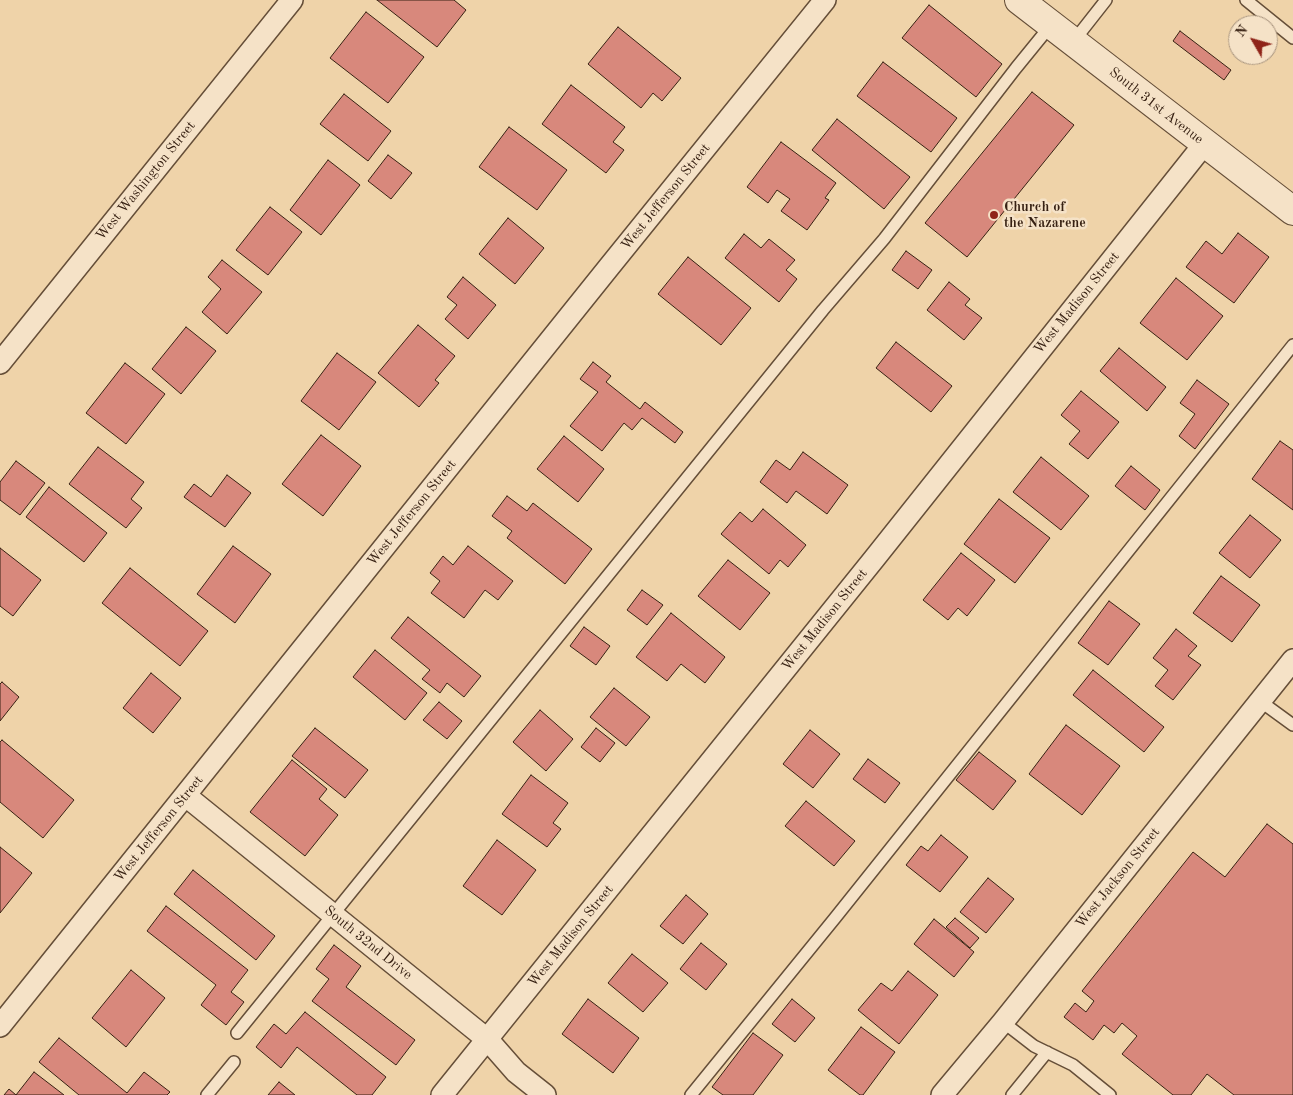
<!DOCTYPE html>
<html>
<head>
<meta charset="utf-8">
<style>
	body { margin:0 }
	#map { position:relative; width:1293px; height:1095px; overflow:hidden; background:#efd3a9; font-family:"Old Standard TT",serif }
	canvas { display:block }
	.north { position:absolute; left:1228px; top:15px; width:50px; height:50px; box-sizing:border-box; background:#f5e2c7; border:1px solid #a9957f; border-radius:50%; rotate:308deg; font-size:14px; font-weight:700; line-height:20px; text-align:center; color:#372113 }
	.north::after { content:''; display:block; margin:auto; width:18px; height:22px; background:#8f2418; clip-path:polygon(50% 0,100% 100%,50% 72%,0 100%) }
</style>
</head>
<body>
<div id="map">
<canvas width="1293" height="1095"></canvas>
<div class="north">N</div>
</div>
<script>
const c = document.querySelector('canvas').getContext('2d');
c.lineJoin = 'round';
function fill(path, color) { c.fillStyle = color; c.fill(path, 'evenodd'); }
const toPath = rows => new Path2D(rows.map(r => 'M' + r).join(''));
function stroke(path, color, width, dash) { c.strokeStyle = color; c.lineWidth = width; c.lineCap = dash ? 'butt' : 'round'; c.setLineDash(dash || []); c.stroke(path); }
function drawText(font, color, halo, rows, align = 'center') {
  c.font = font + ' "Old Standard TT",serif'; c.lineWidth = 5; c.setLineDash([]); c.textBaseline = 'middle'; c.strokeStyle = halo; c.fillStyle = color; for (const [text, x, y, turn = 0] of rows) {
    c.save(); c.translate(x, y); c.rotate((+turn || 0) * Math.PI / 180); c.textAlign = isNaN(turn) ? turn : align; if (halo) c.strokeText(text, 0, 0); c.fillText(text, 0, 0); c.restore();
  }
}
const building = toPath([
	[377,0,454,0,466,10,437,47,377,0],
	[929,5,1002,64,976,97,902,38,929,5],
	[366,12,424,57,388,103,330,58,366,12],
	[618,27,681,78,662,101,653,93,641,108,588,64,618,27],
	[1180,31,1231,70,1224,80,1173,41,1180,31],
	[883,62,957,118,931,152,857,96,883,62],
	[571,85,625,127,613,142,624,150,606,173,542,124,571,85],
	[1032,92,1074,125,967,257,925,223,1032,92],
	[344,94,391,131,368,161,320,124,344,94],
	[837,119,910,177,884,209,812,150,837,119],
	[509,127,567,170,537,210,479,167,509,127],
	[781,142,836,183,825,198,829,200,807,230,781,211,790,199,777,190,768,203,747,187,781,142],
	[388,155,412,173,391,199,368,181,388,155],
	[328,160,360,185,321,235,290,210,328,160],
	[270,207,302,232,268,275,236,250,270,207],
	[508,218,544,248,515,284,479,254,508,218],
	[1238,233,1269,257,1234,303,1186,267,1206,241,1222,254,1238,233],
	[744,234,761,248,769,239,795,260,786,270,797,279,779,302,725,258,744,234],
	[906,251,932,270,918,289,892,270,906,251],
	[688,257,751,308,721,345,658,294,688,257],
	[222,260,262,292,227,334,202,312,221,289,208,277,222,260],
	[463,277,496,305,468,339,445,319,457,305,447,297,463,277],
	[1176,278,1223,316,1187,360,1140,323,1176,278],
	[949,282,970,299,965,305,982,318,964,340,927,310,949,282],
	[418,325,455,356,435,380,439,383,419,407,378,373,418,325],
	[186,327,216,351,181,394,152,369,186,327],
	[896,342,952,386,931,412,876,368,896,342],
	[1119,348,1166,387,1147,411,1100,371,1119,348],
	[337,353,376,382,339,430,301,401,337,353],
	[593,362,611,376,606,382,640,409,645,402,683,432,675,443,642,418,632,430,624,423,602,451,570,426,598,392,580,379,593,362],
	[125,363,165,394,126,444,86,413,125,363],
	[1197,380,1229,404,1195,449,1179,436,1195,414,1180,403,1197,380],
	[1081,391,1119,422,1088,459,1069,444,1080,431,1061,415,1081,391],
	[321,435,361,466,323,516,282,484,321,435],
	[564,436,604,469,578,502,537,469,564,436],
	[1280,441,1293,450,1293,510,1252,479,1280,441],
	[98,447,144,482,131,499,142,508,126,528,69,484,98,447],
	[803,452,848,485,827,514,796,491,787,503,760,482,776,460,790,470,803,452],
	[1041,457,1089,496,1061,530,1013,492,1041,457],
	[16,461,45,483,20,515,0,500,0,482,16,461],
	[1131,466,1160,490,1145,510,1115,486,1131,466],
	[227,475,251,493,225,527,184,497,194,484,211,497,227,475],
	[49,487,107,533,84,562,26,517,49,487],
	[507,496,527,511,533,503,592,549,565,584,507,538,512,531,492,516,507,496],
	[999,499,1050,538,1015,583,964,544,999,499],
	[763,509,806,545,788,567,780,560,769,574,721,534,740,512,752,522,763,509],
	[1250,515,1281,540,1250,578,1219,553,1250,515],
	[233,546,271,574,235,623,197,594,233,546],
	[468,546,513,581,498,600,485,590,464,618,431,593,440,581,430,573,443,556,453,565,468,546],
	[0,548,41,580,13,616,0,606,0,548],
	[961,553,995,580,967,616,958,608,948,620,923,600,961,553],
	[728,560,770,593,740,630,698,596,728,560],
	[130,568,208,631,180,666,102,603,130,568],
	[1221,576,1260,605,1232,642,1193,613,1221,576],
	[642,590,663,605,647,625,627,610,642,590],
	[1109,601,1140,624,1108,665,1078,643,1109,601],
	[671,613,725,657,705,683,681,664,667,681,636,657,671,613],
	[408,617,481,676,464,697,447,683,440,693,422,679,430,670,391,638,408,617],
	[584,627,610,646,596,665,570,646,584,627],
	[1176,629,1197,646,1188,656,1201,665,1173,700,1155,686,1168,670,1153,658,1176,629],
	[375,650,427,693,405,720,353,677,375,650],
	[1093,670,1164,727,1144,752,1073,695,1093,670],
	[151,673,181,698,153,733,123,708,151,673],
	[2,682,19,697,0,721,0,684,2,682],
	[614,688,650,717,626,746,590,717,614,688],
	[439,702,462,721,447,739,423,720,439,702],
	[540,710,573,739,546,771,513,742,540,710],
	[1066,725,1120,766,1082,815,1029,774,1066,725],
	[315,728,368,770,345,798,292,756,315,728],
	[596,728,615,743,600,762,581,747,596,728],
	[810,730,840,754,813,788,783,764,810,730],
	[2,740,74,800,43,838,0,802,0,742,2,740],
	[979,752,1016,781,993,810,956,780,979,752],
	[868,759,900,783,885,803,853,779,868,759],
	[292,760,327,789,319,799,338,815,305,856,250,812,292,760],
	[531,775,568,803,553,823,561,829,547,847,502,814,531,775],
	[806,801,855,841,834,866,785,826,806,801],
	[1267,824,1293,844,1293,1095,1234,1095,1207,1074,1191,1095,1173,1095,1122,1054,1137,1036,1122,1023,1114,1033,1104,1025,1093,1040,1064,1017,1075,1003,1086,1012,1094,1001,1082,991,1193,852,1225,877,1267,824],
	[941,835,968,857,940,892,906,865,921,846,928,851,941,835],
	[497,840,536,870,502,915,463,886,497,840],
	[0,847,32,873,0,913,0,847],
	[193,870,275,936,256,960,174,894,193,870],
	[988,878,1014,899,986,933,960,912,988,878],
	[686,895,708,914,683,944,660,926,686,895],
	[166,906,248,970,231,992,244,1002,226,1025,201,1005,216,985,147,931,166,906],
	[955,918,979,938,970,948,946,927,955,918],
	[934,919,974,952,954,977,914,944,934,919],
	[701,943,727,964,706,990,680,969,701,943],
	[334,945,361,966,346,987,415,1040,396,1065,312,1001,329,979,316,969,334,945],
	[632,954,668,983,643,1012,608,983,632,954],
	[131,970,165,998,126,1047,92,1018,131,970],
	[908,971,938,995,899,1044,858,1010,881,983,892,991,908,971],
	[588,999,639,1038,613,1073,562,1034,588,999],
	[792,999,815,1018,795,1042,772,1024,792,999],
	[305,1012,386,1077,372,1095,357,1095,297,1047,281,1068,256,1047,274,1024,286,1034,305,1012],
	[861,1027,895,1052,863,1095,860,1095,828,1070,861,1027],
	[753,1033,783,1055,753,1095,723,1095,712,1087,753,1033],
	[59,1038,127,1093,144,1072,170,1092,167,1095,79,1095,39,1062,59,1038],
	[34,1072,64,1095,4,1095,9,1089,16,1095,34,1072],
	[279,1082,295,1095,268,1095,279,1082]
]);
fill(building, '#d8887c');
stroke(building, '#372113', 1);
const service = toPath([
	[1246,0,1293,38],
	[1073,42,1106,0],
	[1260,701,1293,725],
	[1003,1022,1034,1046,1073,1065,1110,1095],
	[237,1033,823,310,884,239,1016,68,1051,25],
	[207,1095,234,1062],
	[691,1095,835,918,1293,345],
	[1012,1095,1047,1052]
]);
const minor = toPath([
	[0,363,292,0],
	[186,796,488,1040,516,1072,545,1095],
	[0,1026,609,267,825,0],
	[442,1095,874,559,1205,143],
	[942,1095,1003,1022,1293,660]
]);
const tertiary = toPath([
	[1019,0,1293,211]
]);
stroke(service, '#654e38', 14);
stroke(minor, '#654e38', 24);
stroke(tertiary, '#654e38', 30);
stroke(service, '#f5e2c7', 11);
stroke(minor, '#f5e2c7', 21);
stroke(tertiary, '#f5e2c7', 28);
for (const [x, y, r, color] of [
	[994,215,5,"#8f2418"]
]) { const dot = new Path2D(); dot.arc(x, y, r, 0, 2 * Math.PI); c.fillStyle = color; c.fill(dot); stroke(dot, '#f5e2c7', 2); }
drawText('14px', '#372113', '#f5e2c7', [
	["South 31st Avenue",1156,106,38],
	["West Washington Street",146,181,-51],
	["West Jefferson Street",666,197,-51],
	["West Madison Street",1077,303,-51],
	["West Jefferson Street",412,513,-51],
	["West Madison Street",825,620,-51],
	["West Jefferson Street",159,829,-51],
	["West Jackson Street",1118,878,-51],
	["West Madison Street",571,936,-51],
	["South 32nd Drive",368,943,39]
]);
drawText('bold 14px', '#372113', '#f5e2c7', [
	["Church of",1004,207],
	["the Nazarene",1004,223]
], 'left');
</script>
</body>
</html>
